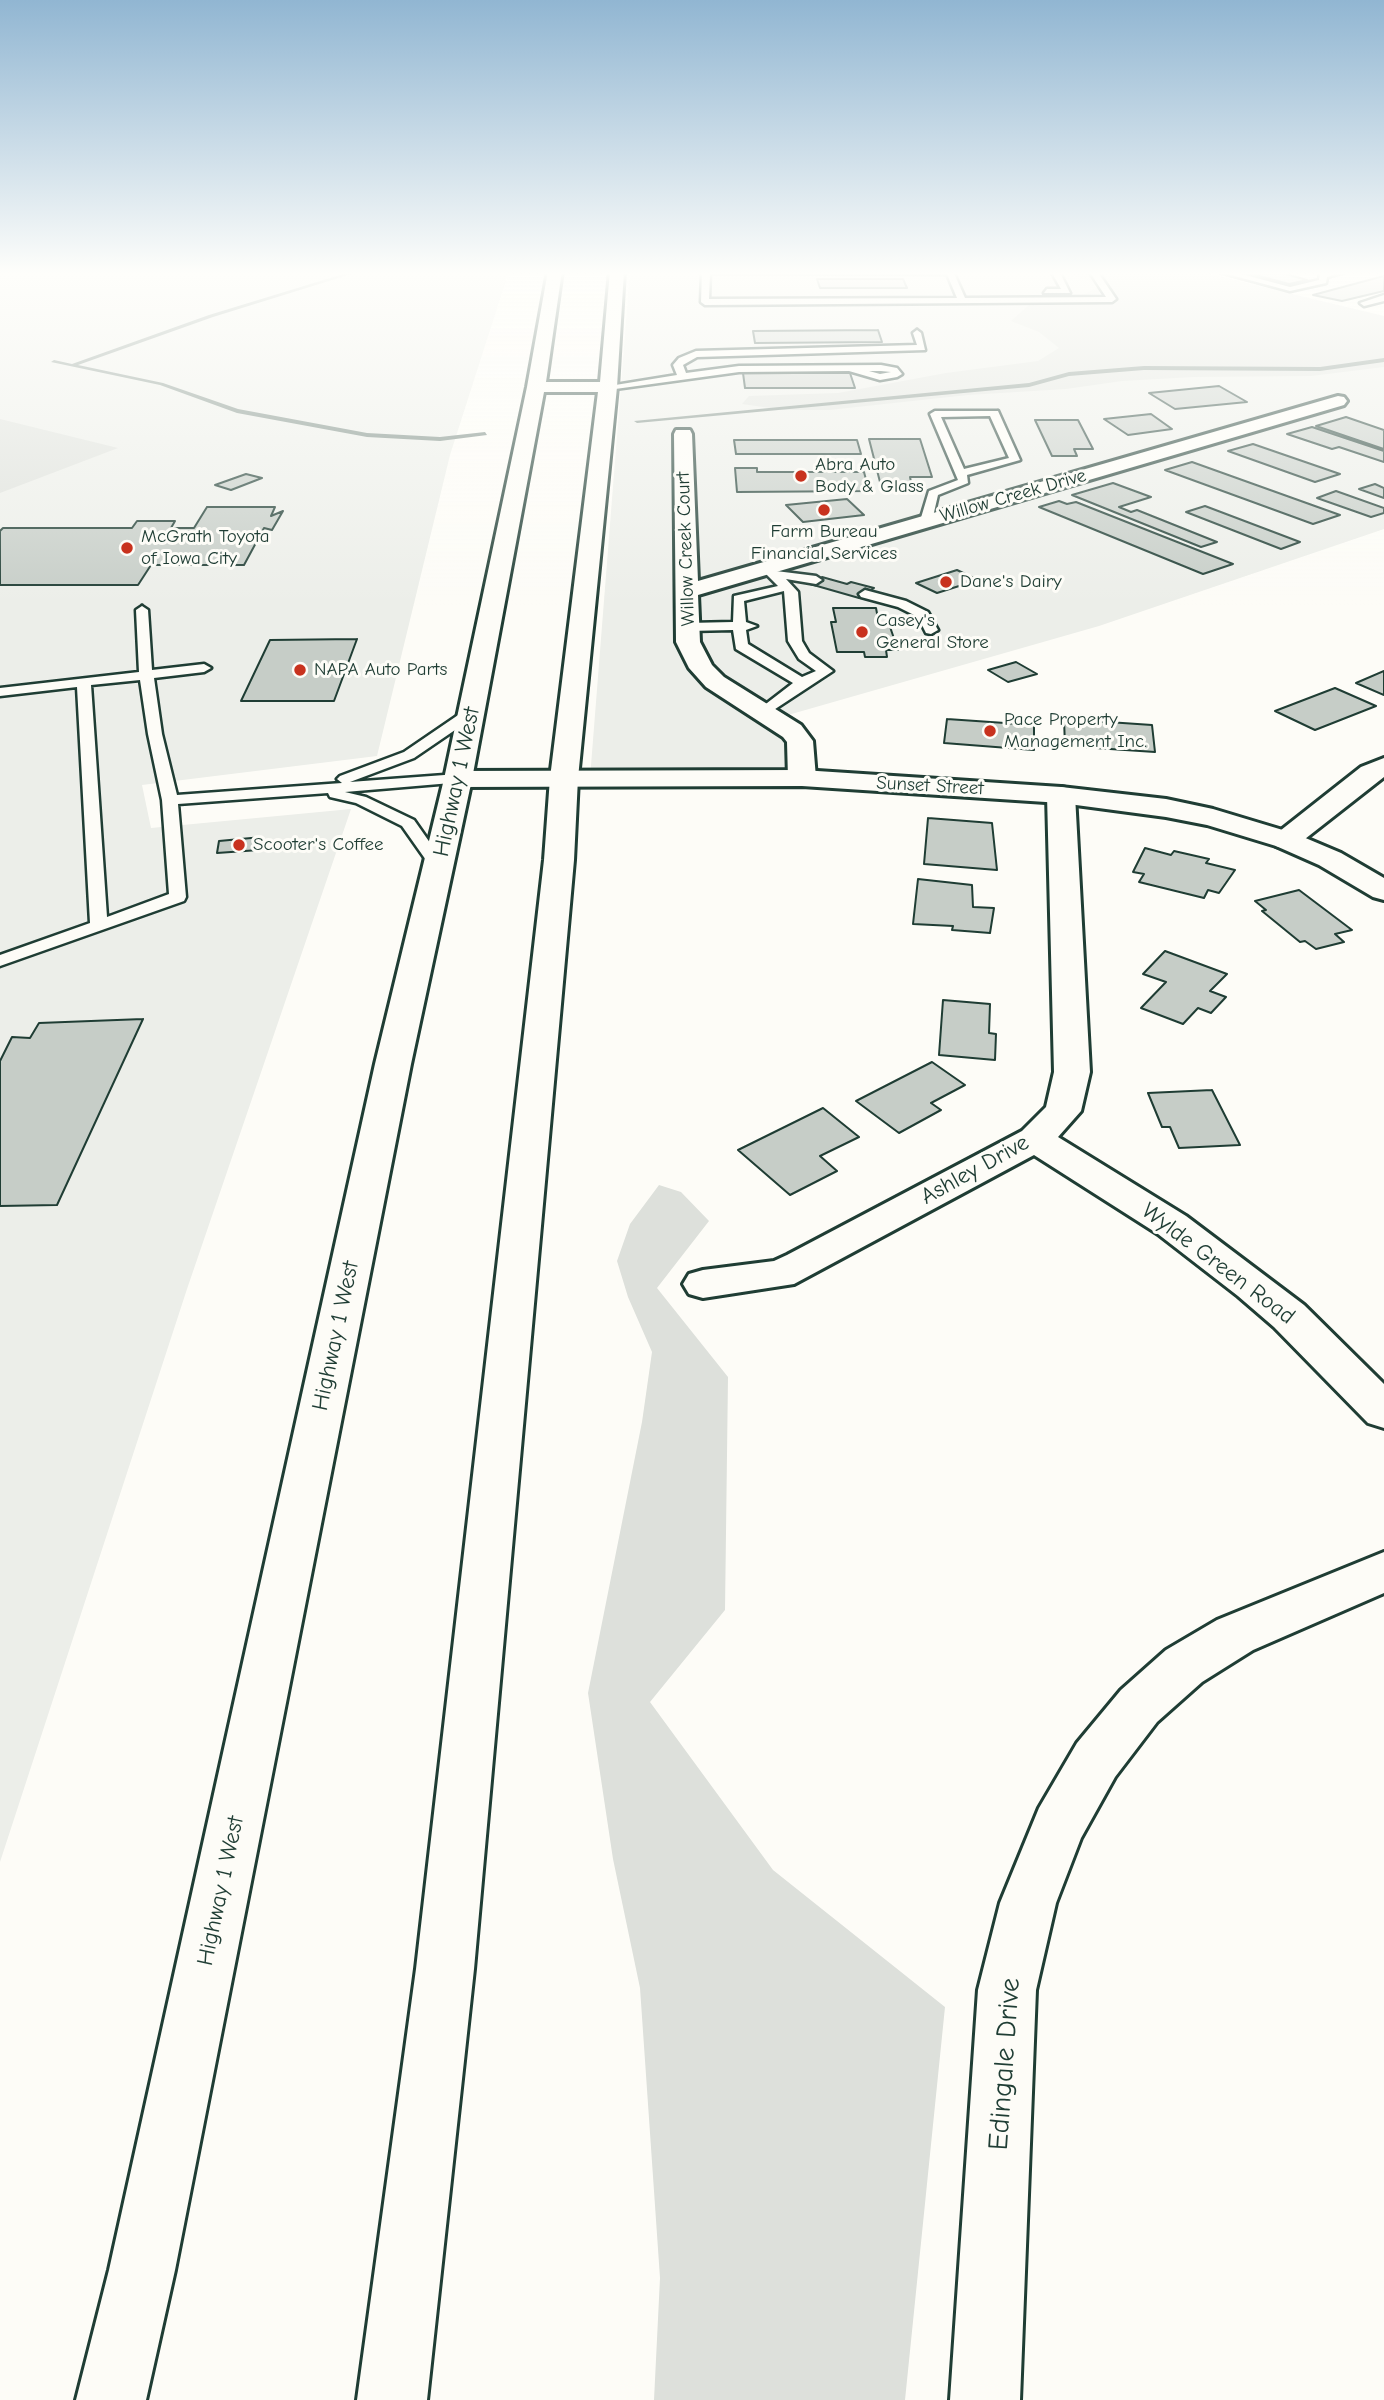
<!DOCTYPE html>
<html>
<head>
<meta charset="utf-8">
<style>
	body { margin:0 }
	canvas { display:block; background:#fdfcf7 }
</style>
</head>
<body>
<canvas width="1384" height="2400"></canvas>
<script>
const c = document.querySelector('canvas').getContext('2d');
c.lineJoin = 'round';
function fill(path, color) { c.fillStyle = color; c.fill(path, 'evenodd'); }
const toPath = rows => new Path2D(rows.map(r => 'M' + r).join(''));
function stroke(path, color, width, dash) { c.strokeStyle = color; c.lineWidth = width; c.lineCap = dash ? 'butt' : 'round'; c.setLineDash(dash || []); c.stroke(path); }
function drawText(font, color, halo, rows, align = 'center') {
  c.font = font + ' "Comic Neue",sans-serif'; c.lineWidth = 6; c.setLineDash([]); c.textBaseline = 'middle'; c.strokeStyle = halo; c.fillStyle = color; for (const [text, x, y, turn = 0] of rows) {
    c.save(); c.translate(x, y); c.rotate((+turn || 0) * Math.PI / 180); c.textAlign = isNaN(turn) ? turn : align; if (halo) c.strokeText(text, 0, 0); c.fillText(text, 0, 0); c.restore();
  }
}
fill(toPath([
	[0,271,509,271,450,455,377,756,142,785,151,828,351,809,187,1289,0,1862],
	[630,271,1183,271,1384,326,1384,529,1099,626,774,719,792,731,802,778,590,778]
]), '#eceee9');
fill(toPath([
	[1063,271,1197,271,1384,316,1384,367,1311,376,1194,377,1122,381,1066,389,968,395,829,410,784,410,742,404,749,396,838,393,946,373,1038,361,1059,348,1039,332,1011,321,1029,305,1085,294,1101,285],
	[0,419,118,448,0,493],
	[659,1185,681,1192,709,1221,657,1288,728,1377,725,1610,650,1702,773,1870,945,2007,905,2400,654,2400,660,2278,640,1988,613,1859,588,1693,642,1422,652,1352,628,1297,617,1261,630,1224]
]), '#dde0db');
fill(toPath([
	[0,271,6,271,0,273,0,271],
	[353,271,361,271,213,317,78,365,163,383,238,409,367,433,440,437,485,432,487,435,440,441,367,437,237,413,160,385,51,362,54,360,72,364,209,315,353,271],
	[1384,358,1384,362,1320,371,1144,370,1069,376,1029,387,637,423,634,421,1029,383,1069,372,1144,366,1320,367,1384,358]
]), '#75877f');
const building = toPath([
	[1241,271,1275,271,1307,280,1289,284,1241,271],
	[1384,276,1384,291,1342,301,1313,295,1384,276],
	[817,279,903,279,907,288,820,288,817,279],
	[878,330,882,342,755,343,753,331,878,330],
	[743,373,850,373,855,388,745,388,743,373],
	[1219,386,1247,402,1175,409,1149,393,1219,386],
	[1151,414,1172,429,1128,435,1104,419,1151,414],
	[1346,417,1384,430,1384,449,1316,426,1346,417],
	[1035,420,1078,420,1093,449,1074,449,1077,456,1052,456,1035,420],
	[1312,427,1384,451,1384,462,1339,447,1332,449,1287,434,1312,427],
	[869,439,920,439,932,477,910,477,911,482,880,482,869,439],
	[734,440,857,440,861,454,736,454,734,440],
	[1253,444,1340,474,1315,482,1228,451,1253,444],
	[1192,462,1340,515,1313,524,1165,470,1192,462],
	[735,468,757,468,757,472,864,472,869,491,737,492,735,468],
	[246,474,262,478,231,490,215,485,246,474],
	[1113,483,1151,497,1119,507,1131,512,1137,510,1217,542,1201,547,1072,495,1113,483],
	[1375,484,1384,488,1384,498,1359,489,1375,484],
	[1336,491,1384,508,1384,513,1371,517,1317,498,1336,491],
	[847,499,864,515,803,522,786,505,847,499],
	[1059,501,1067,504,1076,502,1233,564,1203,574,1039,507,1059,501],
	[1205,506,1300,542,1281,549,1186,512,1205,506],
	[207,507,275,507,271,516,283,511,272,530,264,528,244,565,151,565,138,585,0,585,0,531,3,528,132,528,137,521,175,521,171,528,194,528,207,507],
	[957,570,978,580,937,593,916,583,957,570],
	[822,577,847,584,851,582,874,588,859,598,810,584,822,577],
	[833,608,876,608,879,624,889,624,898,650,886,650,887,657,865,657,864,652,837,652,831,622,836,622,833,608],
	[357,639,334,701,241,701,270,640,357,639],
	[1016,662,1037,674,1008,682,988,670,1016,662],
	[1384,671,1384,695,1356,683,1384,671],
	[1335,688,1376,706,1315,730,1275,711,1335,688],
	[947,719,1034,725,1034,750,944,743,947,719],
	[1064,719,1152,725,1155,752,1065,746,1064,719],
	[928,818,992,823,997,870,924,864,928,818],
	[262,837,259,850,217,853,219,841,262,837],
	[1145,848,1171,855,1174,851,1209,859,1206,863,1235,870,1219,893,1208,890,1204,898,1139,882,1144,874,1133,872,1145,848],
	[918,879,972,885,973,907,994,908,990,933,952,930,953,926,913,924,918,879],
	[1299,890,1352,930,1335,934,1344,942,1316,949,1305,941,1300,942,1262,911,1266,910,1255,901,1299,890],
	[1165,951,1227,974,1210,991,1226,997,1211,1013,1198,1008,1183,1024,1141,1008,1166,982,1143,974,1165,951],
	[943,1000,990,1004,989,1033,996,1034,995,1060,939,1055,943,1000],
	[143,1019,57,1205,0,1206,0,1061,12,1037,30,1038,39,1023,143,1019],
	[932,1062,965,1085,931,1103,941,1110,899,1133,856,1101,932,1062],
	[1212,1090,1240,1145,1179,1148,1170,1127,1162,1127,1148,1093,1212,1090],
	[823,1108,859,1137,820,1156,837,1171,790,1195,738,1150,823,1108]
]);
fill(building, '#c6cdc7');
stroke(building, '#1f3d34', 2);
const lane = toPath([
	[702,271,953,271,965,298,1106,297,1089,271,1097,271,1116,299,1112,302,705,305,701,302,702,271],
	[710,273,947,274,957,298,709,299,710,273],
	[1051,271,1059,271,1070,293,1044,293,1047,289,1061,289,1051,271],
	[1216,271,1230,271,1290,287,1319,280,1320,273,1348,271,1327,277,1326,283,1290,291,1216,271],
	[1384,295,1384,301,1364,306,1360,303,1384,295],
	[917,330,921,333,925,350,697,357,683,365,686,373,739,366,881,365,897,368,902,374,897,377,880,380,849,371,739,372,608,390,603,387,677,375,673,365,679,358,696,351,917,345,913,333,917,330],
	[869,371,881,371,891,372,880,374,869,371],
	[998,411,1020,460,967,475,968,483,938,495,932,521,922,523,920,521,929,491,958,480,930,414,935,411,998,411],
	[990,416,1009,458,964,469,941,417,990,416],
	[766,564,776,571,816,576,822,580,816,584,786,579,798,592,802,641,809,653,833,671,763,717,758,716,758,710,793,683,736,649,733,630,688,631,681,627,688,623,733,622,734,596,778,586,760,568,766,564],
	[784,591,788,641,799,659,816,671,802,677,748,644,746,630,757,626,746,622,744,601,784,591],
	[865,590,906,601,928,612,938,630,931,634,926,633,918,617,898,607,861,597,859,594,865,590],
	[142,606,148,610,152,670,204,664,211,668,204,672,154,678,162,734,177,795,342,783,337,779,340,776,404,752,467,709,477,709,477,715,414,758,350,782,458,774,466,779,463,782,345,792,366,797,414,820,447,867,445,870,433,870,402,826,356,803,330,797,328,793,178,804,186,897,184,901,0,966,0,955,90,923,77,687,0,696,0,688,139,672,136,610,142,606],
	[140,680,148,734,162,800,169,894,107,917,91,685,140,680]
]);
const street = toPath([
	[1338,396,1344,397,1347,401,1344,405,698,595,700,642,712,665,724,677,801,725,813,741,816,778,812,784,802,786,792,784,788,778,787,742,783,737,706,687,689,668,676,642,674,434,676,430,690,430,692,434,698,581,1338,396],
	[1384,758,1384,777,1296,846,1286,849,1276,846,1271,840,1276,834,1361,767,1384,758],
	[1061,787,1071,789,1075,795,1090,1072,1081,1111,1058,1137,1186,1216,1304,1305,1384,1384,1384,1428,1368,1423,1274,1327,1238,1296,1158,1234,1034,1155,794,1284,703,1298,689,1294,683,1284,689,1274,703,1270,774,1261,787,1255,1022,1131,1046,1107,1054,1072,1047,795,1051,789,1061,787],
	[1384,1552,1384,1593,1253,1650,1202,1682,1157,1722,1115,1777,1081,1838,1056,1903,1036,1990,1020,2400,950,2400,978,1990,1000,1903,1039,1808,1077,1743,1121,1690,1166,1650,1217,1620,1384,1552]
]);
const secondary = toPath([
	[802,770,1061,787,1166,799,1213,809,1296,834,1341,853,1384,878,1384,900,1373,897,1319,865,1276,846,1207,825,1166,817,1061,803,802,786,458,787,448,785,444,779,448,773,458,771,802,770]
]);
const primary = toPath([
	[548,271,562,271,546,382,600,382,610,271,624,271,617,387,578,778,574,860,474,1969,427,2400,357,2400,416,1969,544,860,550,778,598,392,544,392,472,779,411,1064,175,2270,146,2400,76,2400,109,2270,375,1064,444,779,527,387,548,271]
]);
stroke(lane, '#1f3d34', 5);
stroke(street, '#1f3d34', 6);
stroke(secondary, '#1f3d34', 6);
stroke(primary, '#1f3d34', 6);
fill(lane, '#fdfcf7');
fill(street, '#fdfcf7');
fill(secondary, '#fdfcf7');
fill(primary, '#fdfcf7');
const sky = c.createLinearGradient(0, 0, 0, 607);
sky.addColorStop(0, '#91b6d2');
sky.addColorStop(0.45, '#fefefb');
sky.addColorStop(1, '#fefefb00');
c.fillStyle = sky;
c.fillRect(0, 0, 1384, 607);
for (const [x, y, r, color] of [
	[801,476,7,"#c8321e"],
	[824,510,7,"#c8321e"],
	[127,548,7,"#c8321e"],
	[946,582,7,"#c8321e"],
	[862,632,7,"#c8321e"],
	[300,670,7,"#c8321e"],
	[990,731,7,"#c8321e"],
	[239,845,7,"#c8321e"]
]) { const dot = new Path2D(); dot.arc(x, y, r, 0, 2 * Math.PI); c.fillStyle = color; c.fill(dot); stroke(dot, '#fdfcf7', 2.5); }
drawText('19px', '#1f3d34', '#fdfcf7', [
	["Abra Auto",815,465],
	["Body & Glass",815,487],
	["Farm Bureau",824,532,"center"],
	["Financial Services",824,554,"center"],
	["McGrath Toyota",141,537],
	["of Iowa City",141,559],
	["Dane's Dairy",960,582],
	["Casey's",876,621],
	["General Store",876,643],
	["NAPA Auto Parts",314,670],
	["Pace Property",1004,720],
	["Management Inc.",1004,742],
	["Scooter's Coffee",253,845]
], 'left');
drawText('19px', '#1f3d34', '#fdfcf7', [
	["Willow Creek Drive",1013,496,-16],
	["Willow Creek Court",686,549,-92],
	["Sunset Street",930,786,3]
]);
drawText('23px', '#1f3d34', '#fdfcf7', [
	["Highway 1 West",457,782,-78],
	["Ashley Drive",975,1170,-29],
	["Wylde Green Road",1218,1264,37],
	["Highway 1 West",336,1336,-78],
	["Highway 1 West",221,1891,-78]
]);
drawText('28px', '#1f3d34', '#fdfcf7', [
	["Edingale Drive",1005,2064,-86]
]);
</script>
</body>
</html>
